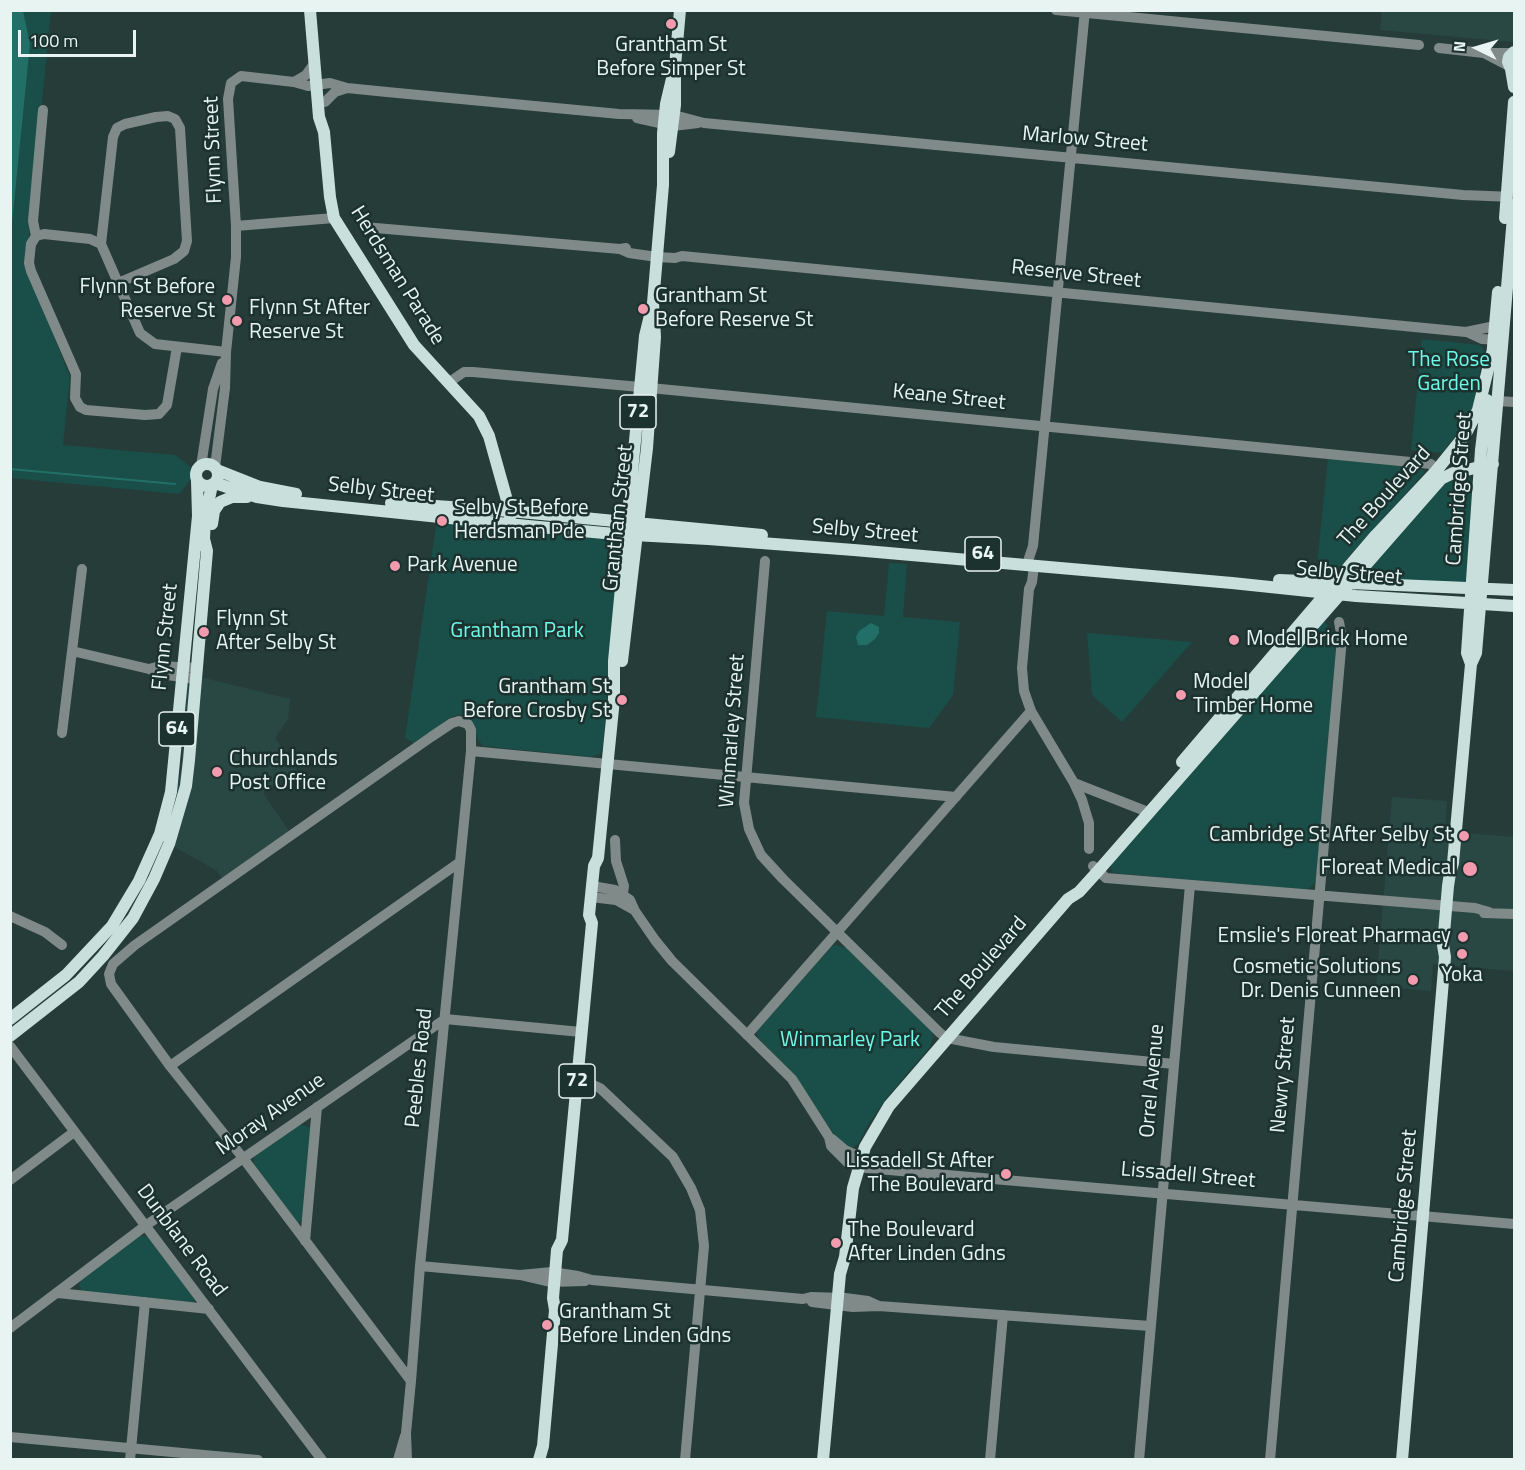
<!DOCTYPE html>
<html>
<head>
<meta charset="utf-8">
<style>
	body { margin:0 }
	#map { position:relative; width:1525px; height:1470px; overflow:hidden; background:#263c39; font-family:"Titillium Web",sans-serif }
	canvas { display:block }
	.frame { position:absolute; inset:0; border:12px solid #e7f4f2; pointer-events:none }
	.north { position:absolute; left:1447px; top:18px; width:60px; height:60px; -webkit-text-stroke:4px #1c322f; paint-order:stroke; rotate:275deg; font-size:16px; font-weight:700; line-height:24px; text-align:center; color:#e7f4f2 }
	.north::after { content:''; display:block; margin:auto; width:21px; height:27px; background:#e7f4f2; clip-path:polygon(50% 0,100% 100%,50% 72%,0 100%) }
	.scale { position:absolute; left:18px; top:30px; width:118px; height:27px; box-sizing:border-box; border:3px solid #e7f4f2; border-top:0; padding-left:8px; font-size:18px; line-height:21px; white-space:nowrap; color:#e7f4f2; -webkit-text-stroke:4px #1c322f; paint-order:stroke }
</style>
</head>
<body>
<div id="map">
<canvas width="1525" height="1470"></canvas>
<div class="frame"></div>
<div class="north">N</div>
<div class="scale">100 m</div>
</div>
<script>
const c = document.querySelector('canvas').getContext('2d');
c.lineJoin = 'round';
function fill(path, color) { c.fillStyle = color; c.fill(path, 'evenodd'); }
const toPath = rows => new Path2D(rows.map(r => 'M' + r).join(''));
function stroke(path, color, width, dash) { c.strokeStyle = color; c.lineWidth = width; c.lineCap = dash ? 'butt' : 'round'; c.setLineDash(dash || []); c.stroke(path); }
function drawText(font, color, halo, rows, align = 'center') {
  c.font = font + ' "Titillium Web",sans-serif'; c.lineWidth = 5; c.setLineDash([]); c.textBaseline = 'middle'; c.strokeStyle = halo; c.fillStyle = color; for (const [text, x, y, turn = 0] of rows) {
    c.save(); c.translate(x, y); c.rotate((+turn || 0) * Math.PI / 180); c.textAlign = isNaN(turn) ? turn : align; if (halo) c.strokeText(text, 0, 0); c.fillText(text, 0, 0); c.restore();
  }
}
fill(toPath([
	[1382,11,1514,11,1514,42,1380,30],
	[188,674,290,699,288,719,275,738,297,769,263,793,292,835,224,880,216,870,162,840,181,770],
	[1392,797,1447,801,1445,831,1514,837,1514,971,1433,964,1431,991,1376,986]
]), '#294844');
fill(toPath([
	[10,11,51,11,26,267,70,377,63,445,175,455,197,472,179,494,11,478],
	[1422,339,1480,345,1484,350,1473,407,1460,430,1442,453,1411,450],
	[1328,458,1409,466,1421,469,1425,472,1339,568,1327,576,1316,575],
	[1468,476,1475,486,1466,581,1463,583,1369,580,1367,571,1431,494,1453,478],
	[437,519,611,540,619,545,603,747,600,754,591,757,483,746,478,740,472,720,463,714,453,716,414,743,405,738],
	[889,563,907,564,903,617,960,622,953,695,929,728,816,717,827,611,884,616],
	[1324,621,1337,637,1316,880,1311,887,1304,891,1114,873,1111,869,1111,862],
	[1087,633,1088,633,1192,642,1122,722,1092,695],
	[836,945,847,948,931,1031,933,1037,930,1047,888,1096,869,1123,858,1144,852,1148,848,1148,838,1140,795,1076,759,1039,757,1033,758,1030,831,947],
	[304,1125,310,1128,310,1132,302,1220,298,1223,254,1165,254,1160,255,1156,297,1126],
	[140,1236,145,1236,149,1239,195,1299,193,1303,82,1292,79,1284,82,1279]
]), '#1a4e48');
fill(toPath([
	[11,10,23,11,30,44,11,233],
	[871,623,879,627,879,633,875,639,867,645,858,645,856,637,859,631]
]), '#226f67');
stroke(toPath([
	[10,469,175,484]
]), '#226f67', 2);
stroke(toPath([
	[1056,10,1419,45],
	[1439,48,1484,53,1512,53],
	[1484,53,1509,66],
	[294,82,306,75,314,64],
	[325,102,335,92,347,88],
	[637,118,673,126,698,123],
	[236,226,334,218],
	[364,227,620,249,626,248],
	[36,236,33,221,43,110],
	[101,244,113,137,117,128,125,124,156,117,168,116,175,119,180,128,187,241,184,251,174,259,118,283],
	[620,249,629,253,657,257,675,258,682,256,1466,332,1495,326],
	[1467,332,1482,339,1501,340],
	[177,347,167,405,159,414,145,415,86,410,80,407,75,398,76,374,31,271,29,263,31,244,36,236,44,234,90,239,101,244,140,333,155,344,226,352],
	[448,383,464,372,473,372,640,387,1431,464,1441,478],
	[1497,401,1514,402],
	[201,466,213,389,222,363],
	[215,467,225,388,226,352,236,257,236,226,228,99,231,83,241,76,294,82,308,86,330,83,347,88,387,92,619,114,674,115,704,123,1463,195,1514,197],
	[1029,558,1033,546,1085,10],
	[765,561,744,803,749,829,761,855,783,879,940,1033,947,1038,994,1047,1174,1064],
	[1034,566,1032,582,1029,589,1022,668,1024,691,1031,711,1074,783,1082,800,1089,823,1089,849],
	[72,651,149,669,160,674,196,679],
	[149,669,160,666,197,668],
	[62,733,82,569],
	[471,751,956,797],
	[1074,783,1148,812],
	[615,840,616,861,624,886,623,893],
	[1093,866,1106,878,1475,908,1489,912],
	[592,886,615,890,630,900,635,911,655,940,672,961,792,1079,829,1137,831,1146,849,1164,866,1168,1514,1224],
	[591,897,616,900,634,910],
	[1484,913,1514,914],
	[10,916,45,932,62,945],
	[747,1035,1031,711],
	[10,1046,322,1460],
	[170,1066,460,862],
	[576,1084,591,1084,600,1088,673,1157,691,1188,700,1210,704,1246,685,1460],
	[832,1139,845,1150,854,1154,859,1165],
	[10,1180,74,1132],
	[305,1241,317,1107],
	[420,1266,520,1275,550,1282,585,1281],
	[520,1275,552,1272,578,1276,592,1280,803,1299,811,1297,845,1298,868,1301,879,1306],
	[58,1293,209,1309],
	[812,1302,853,1307,879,1306,1150,1326],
	[10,1328,145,1226,445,1019,581,1032],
	[10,1437,258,1460],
	[130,1460,145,1302],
	[398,1460,405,1436],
	[407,1460,406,1433,411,1381,420,1266,471,751,471,730,468,724,459,721,452,723,431,737,135,945,113,964,109,974,111,984,170,1066,243,1158,411,1381],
	[990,1460,1003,1315],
	[1139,1460,1190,885],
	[1270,1460,1342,638,1339,622]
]), '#808b89', 10);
stroke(toPath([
	[310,10,319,117,324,132,330,197,334,218,414,345,479,416,489,436,510,511,510,517],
	[1514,52,1509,57,1508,62,1511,69,1514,71],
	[1511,69,1514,87],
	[669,152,675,105,675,66,680,10],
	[1505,218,1514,102],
	[1492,358,1498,292],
	'196 475a11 11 0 1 1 22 0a11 11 0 1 1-22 0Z',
	[217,470,260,487,296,494],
	[215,483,257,497,283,501,528,526,615,534,708,539,854,550,1232,583,1356,596,1514,606],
	[391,503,510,511,762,535],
	[212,524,214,511,220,502,232,497,247,497],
	[1279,580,1514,590],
	[622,661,647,448,655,337,653,303,663,185,663,133,666,104,675,66],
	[1471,664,1467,653,1481,450,1487,400],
	[1182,762,1376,535,1436,471,1465,435,1478,410,1492,353],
	[10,1019,66,975,112,926,139,881,160,834,171,792,198,516,197,481],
	[10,1036,79,982,103,956,133,918,154,879,169,844,186,786,189,760,207,551,204,539,205,518,212,485],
	[539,1460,543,1446,555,1310,553,1298,557,1250,562,1240,592,923,589,915,594,866,598,858,614,699,614,661,645,336,653,303],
	[823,1460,840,1274,845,1257,853,1188,865,1147,889,1106,1068,899,1079,892,1098,871,1433,488,1441,479,1453,473,1493,464],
	[1402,1460,1445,957,1443,945,1448,886,1450,873,1453,863,1471,664,1476,653,1514,205]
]), '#c9dfdb', 12);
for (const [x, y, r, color] of [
	[671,24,6,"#f29aae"],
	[227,300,6,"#f29aae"],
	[643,309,6,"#f29aae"],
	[237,321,6,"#f29aae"],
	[442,521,6,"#f29aae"],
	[395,566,6,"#f29aae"],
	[204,632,6,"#f29aae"],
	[1234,640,6,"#f29aae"],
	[1181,695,6,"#f29aae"],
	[622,700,6,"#f29aae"],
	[217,772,6,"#f29aae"],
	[1464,836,6,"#f29aae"],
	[1470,869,8,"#f29aae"],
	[1463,937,6,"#f29aae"],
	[1462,954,6,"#f29aae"],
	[1413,980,6,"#f29aae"],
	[1006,1174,6,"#f29aae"],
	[836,1243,6,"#f29aae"],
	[547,1325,6,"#f29aae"]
]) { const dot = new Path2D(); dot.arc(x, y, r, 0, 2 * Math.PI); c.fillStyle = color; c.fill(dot); stroke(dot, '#1c322f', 2); }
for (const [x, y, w] of [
	[638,412,36],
	[983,554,36],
	[177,729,36],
	[577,1081,36]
]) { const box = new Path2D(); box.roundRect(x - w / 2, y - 17, w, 34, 4.5); c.fillStyle = '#1c322f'; c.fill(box); stroke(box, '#e7f4f2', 1.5); }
drawText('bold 20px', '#e7f4f2', null, [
	["72",638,412],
	["64",983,554],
	["64",177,729],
	["72",577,1081]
]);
drawText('21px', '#e7f4f2', '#1c322f', [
	["Grantham St",671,46,"center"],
	["Before Simper St",671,70,"center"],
	["Flynn St Before",215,288,"right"],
	["Reserve St",215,312,"right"],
	["Grantham St",655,297],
	["Before Reserve St",655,321],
	["Flynn St After",249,309],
	["Reserve St",249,333],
	["Selby St Before",454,509],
	["Herdsman Pde",454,533],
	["Park Avenue",407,566],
	["Flynn St",216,620],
	["After Selby St",216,644],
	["Model Brick Home",1246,640],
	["Model",1193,683],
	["Timber Home",1193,707],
	["Grantham St",610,688,"right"],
	["Before Crosby St",610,712,"right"],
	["Churchlands",229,760],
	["Post Office",229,784],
	["Cambridge St After Selby St",1452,836,"right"],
	["Floreat Medical",1456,869,"right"],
	["Emslie's Floreat Pharmacy",1451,937,"right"],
	["Cosmetic Solutions",1401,968,"right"],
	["Dr. Denis Cunneen",1401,992,"right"],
	["Yoka",1462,976,"center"],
	["Lissadell St After",994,1162,"right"],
	["The Boulevard",994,1186,"right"],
	["The Boulevard",848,1231],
	["After Linden Gdns",848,1255],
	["Grantham St",559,1313],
	["Before Linden Gdns",559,1337]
], 'left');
drawText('21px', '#e7f4f2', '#1c322f', [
	["Marlow Street",1085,140,5],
	["Flynn Street",214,150,-92],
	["Reserve Street",1076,275,6],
	["Herdsman Parade",397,276,58],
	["Keane Street",949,398,6],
	["Cambridge Street",1460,489,-86],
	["Selby Street",381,491,6],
	["The Boulevard",1385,497,-48],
	["Grantham Street",619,518,-84],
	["Selby Street",865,532,5],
	["Selby Street",1349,574,5],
	["Flynn Street",166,637,-84],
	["Winmarley Street",733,731,-86],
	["The Boulevard",982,968,-49],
	["Peebles Road",420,1068,-84],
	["Newry Street",1284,1075,-85],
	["Orrel Avenue",1153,1081,-85],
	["Moray Avenue",271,1115,-35],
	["Lissadell Street",1188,1176,5],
	["Cambridge Street",1404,1206,-85],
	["Dunblane Road",181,1241,53]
]);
drawText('21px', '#6ef9e9', '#1c322f', [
	["The Rose",1449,361],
	["Garden",1449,385],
	["Grantham Park",517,632],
	["Winmarley Park",850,1041]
]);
</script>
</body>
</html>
